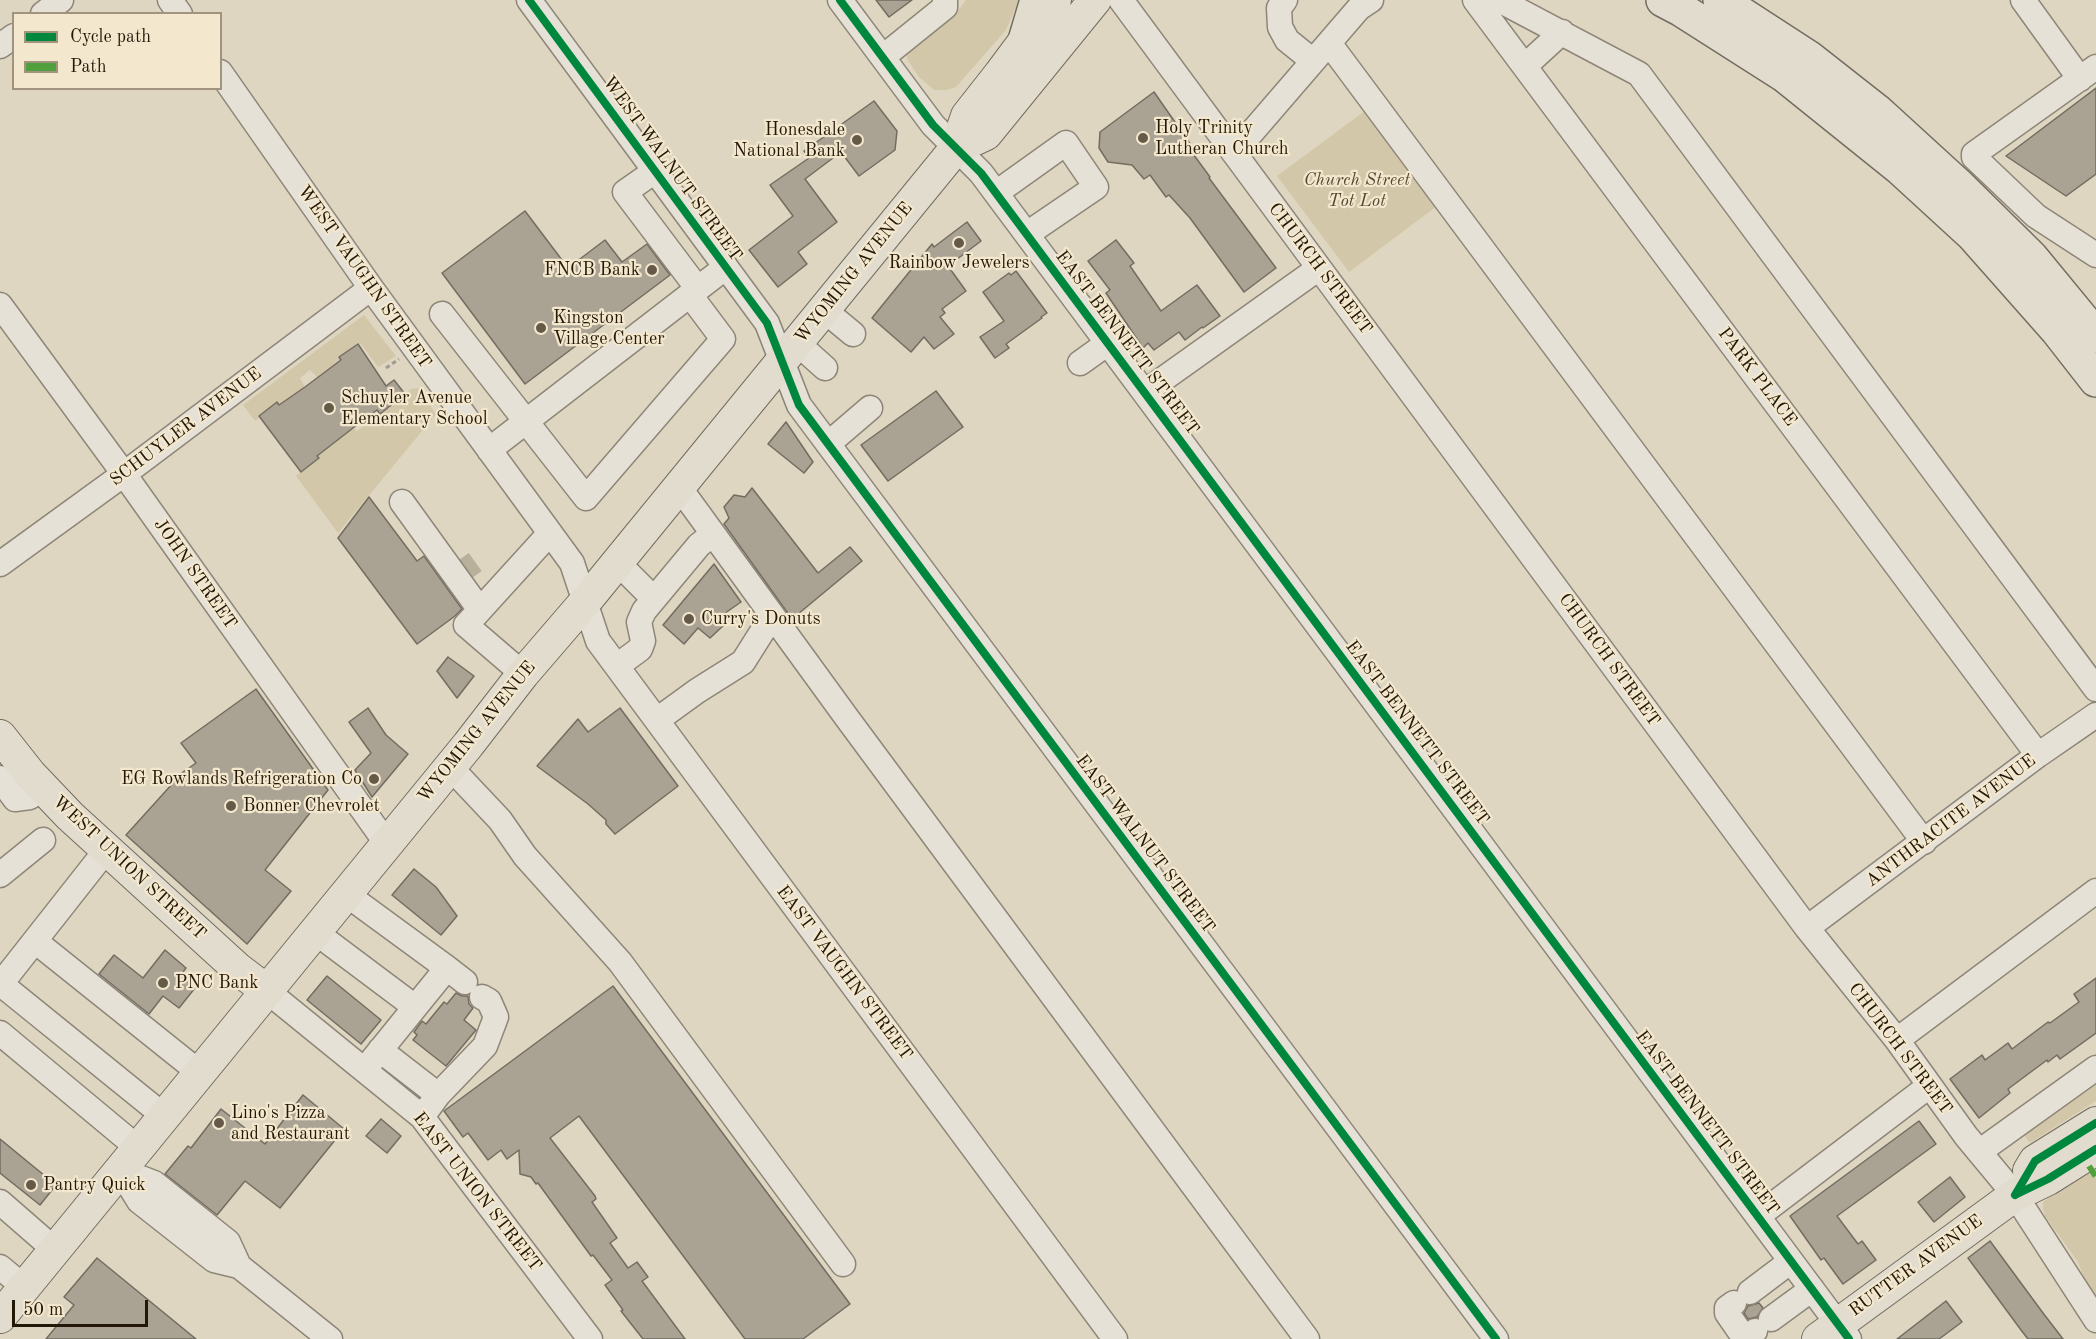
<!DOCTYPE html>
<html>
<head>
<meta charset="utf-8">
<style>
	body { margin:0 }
	#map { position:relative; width:2096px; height:1339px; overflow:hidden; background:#dfd6c1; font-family:"Old Standard TT",serif }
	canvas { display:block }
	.legend { position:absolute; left:12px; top:12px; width:210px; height:78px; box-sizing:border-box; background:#f3e8ce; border:2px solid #a0947e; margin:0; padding:8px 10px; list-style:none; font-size:18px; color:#231707 }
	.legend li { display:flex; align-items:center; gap:12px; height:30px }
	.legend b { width:30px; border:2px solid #a0947e }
	.scale { position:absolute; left:12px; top:1300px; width:136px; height:27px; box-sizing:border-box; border:3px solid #231707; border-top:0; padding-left:8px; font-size:18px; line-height:21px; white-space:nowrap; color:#231707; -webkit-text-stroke:4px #f3e8ce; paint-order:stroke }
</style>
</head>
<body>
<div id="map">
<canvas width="2096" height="1339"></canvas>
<ul class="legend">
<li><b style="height:8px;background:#00873e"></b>Cycle path</li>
<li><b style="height:8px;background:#50a13d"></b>Path</li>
</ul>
<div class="scale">50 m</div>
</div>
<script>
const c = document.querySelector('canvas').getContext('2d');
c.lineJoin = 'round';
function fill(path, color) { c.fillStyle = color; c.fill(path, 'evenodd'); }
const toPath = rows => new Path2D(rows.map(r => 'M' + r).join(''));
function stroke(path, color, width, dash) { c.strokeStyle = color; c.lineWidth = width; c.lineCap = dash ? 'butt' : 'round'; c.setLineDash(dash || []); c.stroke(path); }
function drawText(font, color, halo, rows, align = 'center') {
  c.font = font + ' "Old Standard TT",serif'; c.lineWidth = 4.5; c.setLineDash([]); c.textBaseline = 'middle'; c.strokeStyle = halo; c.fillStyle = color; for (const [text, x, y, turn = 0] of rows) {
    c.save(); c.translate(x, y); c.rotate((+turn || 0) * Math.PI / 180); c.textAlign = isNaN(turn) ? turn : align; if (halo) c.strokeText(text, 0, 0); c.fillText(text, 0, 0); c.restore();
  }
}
fill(toPath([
	[966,0,1019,0,1006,30,956,87,947,90,934,90,919,77,907,59,906,52,908,48,960,8],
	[1366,110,1437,206,1349,272,1277,176],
	[364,315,396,356,378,367,361,344,357,344,339,357,341,360,317,377,310,370,300,378,305,387,255,421,243,405],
	[418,388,436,414,338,533,296,476,319,458,317,456,353,428,357,431,411,389],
	[2096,1077,2096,1101,2030,1143,2022,1132],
	[2096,1169,2096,1306,2087,1294,2085,1280,2078,1262,2045,1216,2043,1209,2043,1202,2050,1196]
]), '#d3c7aa');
const building = toPath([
	[876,0,912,0,889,17,876,0],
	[2096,88,2096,174,2066,196,2006,156,2096,88],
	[1154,92,1191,145,1188,147,1210,177,1209,178,1276,268,1244,292,1190,218,1169,195,1166,197,1150,175,1144,179,1132,165,1108,162,1099,148,1100,132,1154,92],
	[874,101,897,131,895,150,859,176,841,152,805,179,837,222,798,252,807,264,778,287,749,250,793,216,770,185,809,158,804,151,874,101],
	[525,211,568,268,605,240,622,262,647,244,670,275,525,384,442,273,525,211],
	[967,222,981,241,948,266,966,291,942,309,945,313,940,317,954,334,934,349,924,337,911,352,872,318,932,244,934,247,967,222],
	[1116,240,1134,263,1130,266,1161,311,1197,285,1220,316,1203,328,1202,327,1185,340,1179,332,1154,350,1148,343,1143,348,1106,293,1110,290,1088,261,1116,240],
	[1016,271,1047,313,1041,317,1042,318,1006,344,1009,348,995,358,980,337,1004,321,983,292,1009,273,1011,275,1016,271],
	[358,344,386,386,394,380,405,394,380,414,377,410,353,428,317,456,319,458,301,472,259,416,277,402,279,405,305,387,341,360,339,357,358,344],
	[936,391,963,427,888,481,861,445,936,391],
	[786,422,813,462,804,473,768,444,786,422],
	[752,488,818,573,850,547,862,561,792,619,724,524,729,518,724,507,734,495,745,497,752,488],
	[369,497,417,561,424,556,462,609,455,616,417,644,338,538,369,497],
	[714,564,741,602,718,618,724,625,710,638,698,628,684,644,663,625,714,564],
	[448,657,474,676,457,698,437,671,448,657],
	[256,689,328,790,265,870,291,891,247,944,126,835,183,772,196,763,181,743,256,689],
	[368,708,386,735,408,754,372,797,355,770,371,753,349,722,368,708],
	[620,708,678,786,615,834,606,824,606,820,588,804,537,766,578,719,588,732,620,708],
	[414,869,436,887,457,916,441,935,392,895,414,869],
	[165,950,186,968,180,976,195,988,179,1008,163,996,149,1014,99,974,114,955,143,978,165,950],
	[327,976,381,1020,361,1044,307,1000,327,976],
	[2096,978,2096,1033,2060,1059,2057,1055,2048,1062,2047,1060,2008,1089,2010,1093,1979,1118,1950,1079,1982,1055,1985,1060,2008,1043,2012,1049,2048,1022,2050,1023,2079,1002,2074,994,2096,978],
	[613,986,850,1304,803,1339,745,1339,579,1116,550,1138,595,1196,596,1199,592,1202,617,1238,610,1243,628,1268,637,1262,648,1277,642,1281,685,1339,643,1339,621,1311,623,1310,605,1285,612,1280,593,1255,591,1256,538,1183,536,1184,531,1177,520,1174,519,1150,507,1159,501,1150,488,1160,468,1133,463,1137,444,1111,613,986],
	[456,993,462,996,468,996,469,1004,473,1008,464,1020,476,1030,446,1066,413,1040,417,1035,414,1032,422,1021,426,1024,444,1002,447,1004,456,993],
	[303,1095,344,1129,280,1208,245,1181,217,1215,165,1174,188,1146,191,1148,221,1109,265,1144,303,1095],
	[381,1119,401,1136,387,1153,366,1136,381,1119],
	[1919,1121,1936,1144,1837,1216,1858,1244,1862,1241,1876,1260,1843,1284,1824,1258,1821,1260,1790,1216,1919,1121],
	[0,1139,56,1185,40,1205,0,1173,0,1139],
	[1950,1177,1965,1197,1934,1222,1918,1202,1950,1177],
	[1990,1241,2043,1313,2063,1339,2028,1339,2021,1330,1968,1258,1990,1241],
	[97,1258,196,1339,46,1339,74,1305,64,1297,97,1258],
	[1946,1301,1962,1322,1939,1339,1897,1339,1946,1301],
	[1759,1303,1763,1308,1757,1317,1748,1319,1744,1313,1748,1306,1759,1303]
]);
fill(building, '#aaa394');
stroke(building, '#736c60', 1.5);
stroke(toPath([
	[459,560,472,578]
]), '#b9b09c', 24, [24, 12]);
const minor = toPath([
	[170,0,180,14],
	[529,0,767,323,799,405,1496,1339],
	[840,0,933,125,981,173,1849,1339],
	[1121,0,1807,928,1897,1040,1966,1136,2015,1195,2096,1320],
	[1285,0,1279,8,1280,27,1287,40,1313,61],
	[1475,0,2038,755],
	[1499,0,1639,74,2096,689],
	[2023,0,2080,79],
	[43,14,61,0],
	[1329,43,1924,842],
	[0,46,14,36],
	[883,57,945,7,945,0],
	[1525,66,1562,32],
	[2096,67,1974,154,1974,157,2036,216,2096,255],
	[220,72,371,288,572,563,598,641,1115,1339],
	[1234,153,1359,8,1371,0],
	[655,171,625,192,698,289],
	[996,193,1066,143,1096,187,1027,234],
	[0,305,124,474,387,844],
	[824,310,853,334],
	[442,314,586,498,723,339,690,295],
	[797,343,825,368],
	[1080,363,1108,343],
	[1145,392,1319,268],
	[828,444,870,408],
	[489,450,726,267],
	[679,487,847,718,1307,1339],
	[402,502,480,610,466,625,523,674],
	[617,562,654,599],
	[0,564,124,474,371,288],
	[480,610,550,533],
	[617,666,640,649,643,641,639,622,644,611,699,545,713,534],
	[657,720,697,691,743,662,772,616],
	[450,767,500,820,525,856,620,962,843,1264],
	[0,778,15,799,30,797,43,788],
	[0,875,43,840],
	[346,894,447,968],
	[1807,928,2038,755,2096,715],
	[315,932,415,1007],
	[35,941,200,1073],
	[1,984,164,1116],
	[0,985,107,849],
	[267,991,422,1117,590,1339],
	[0,1033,138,1148],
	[1897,1040,2096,891],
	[380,1050,438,1095],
	[365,1069,447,968,465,982],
	[422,1117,438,1095,485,1046,496,1017,489,1001,482,997],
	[1979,1152,2096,1068],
	[120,1170,154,1183,228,1242,239,1266,330,1339],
	[120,1170,139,1201,214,1260,239,1266],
	[0,1202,55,1250],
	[1758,1216,1929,1086],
	[0,1267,24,1287],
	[1750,1292,1791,1261],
	[1734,1303,1727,1308,1727,1313,1743,1336,1749,1336,1755,1331],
	[1771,1319,1812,1289]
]);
const major = toPath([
	[956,148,986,134,1095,0],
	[0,736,30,774,70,816,238,969,267,991],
	[2029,1171,2035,1161,2096,1123],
	[0,1317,468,745,523,674,585,602,956,148,967,116,1000,74,1055,0],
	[1818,1339,2015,1195,2048,1179,2096,1149]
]);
const highway = toPath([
	[1663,0,1682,10,1784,75,1901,169,1973,235,2057,330,2096,380],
	[1720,0,1808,57,1878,112,1959,186,2031,257,2096,336],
	[1024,44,1037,0]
]);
stroke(minor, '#8d8678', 27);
stroke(major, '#736c60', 34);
stroke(highway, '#736c60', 36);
stroke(toPath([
	[386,368,399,359]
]), '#a09b91', 3, [4.5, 3]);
stroke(minor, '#e6e1d6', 24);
stroke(major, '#e2dccf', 32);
stroke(highway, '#e2dccf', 33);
stroke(toPath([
	[2089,1166,2096,1177]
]), '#50a13d', 6, [12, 6]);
stroke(toPath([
	[529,0,767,323,799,405,1496,1339],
	[840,0,933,125,981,173,1849,1339],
	[2015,1195,2035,1161,2096,1123],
	[2015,1195,2048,1179,2096,1149]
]), '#00873e', 8);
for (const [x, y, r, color] of [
	[1143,138,6,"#655a48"],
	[857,140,6,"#655a48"],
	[959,243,6,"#655a48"],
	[652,270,6,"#655a48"],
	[541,328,6,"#655a48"],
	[329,408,6,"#655a48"],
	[689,619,6,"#655a48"],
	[374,779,6,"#655a48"],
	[231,806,6,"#655a48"],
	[163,983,6,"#655a48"],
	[219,1123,6,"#655a48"],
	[31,1185,6,"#655a48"]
]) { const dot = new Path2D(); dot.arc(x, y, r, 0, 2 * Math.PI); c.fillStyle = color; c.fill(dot); stroke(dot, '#f3e8ce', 2); }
drawText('18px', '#231707', '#f3e8ce', [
	["Holy Trinity",1155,128],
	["Lutheran Church",1155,149],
	["Honesdale",845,130,"right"],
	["National Bank",845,151,"right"],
	["Rainbow Jewelers",959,263,"center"],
	["FNCB Bank",640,270,"right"],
	["Kingston",553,318],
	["Village Center",553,339],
	["Schuyler Avenue",341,398],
	["Elementary School",341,419],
	["Curry's Donuts",701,619],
	["EG Rowlands Refrigeration Co",362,779,"right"],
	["Bonner Chevrolet",243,806],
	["PNC Bank",175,983],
	["Lino's Pizza",231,1113],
	["and Restaurant",231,1134],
	["Pantry Quick",43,1185]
], 'left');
drawText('18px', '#231707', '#f3e8ce', [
	["WEST WALNUT STREET",672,169,54],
	["CHURCH STREET",1320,269,53],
	["WYOMING AVENUE",854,273,-51],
	["WEST VAUGHN STREET",364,277,55],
	["EAST BENNETT STREET",1127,343,53],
	["PARK PLACE",1757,377,53],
	["SCHUYLER AVENUE",186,427,-37],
	["JOHN STREET",195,574,55],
	["CHURCH STREET",1609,660,54],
	["WYOMING AVENUE",477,732,-51],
	["EAST BENNETT STREET",1417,733,53],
	["ANTHRACITE AVENUE",1951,821,-37],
	["EAST WALNUT STREET",1145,844,53],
	["WEST UNION STREET",129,868,43],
	["EAST VAUGHN STREET",844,973,53],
	["CHURCH STREET",1900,1049,53],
	["EAST BENNETT STREET",1707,1123,53],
	["EAST UNION STREET",477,1192,52],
	["RUTTER AVENUE",1916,1266,-36]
]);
drawText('italic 18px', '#554832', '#f3e8ce', [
	["Church Street",1357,180],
	["Tot Lot",1357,201]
]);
</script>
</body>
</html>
